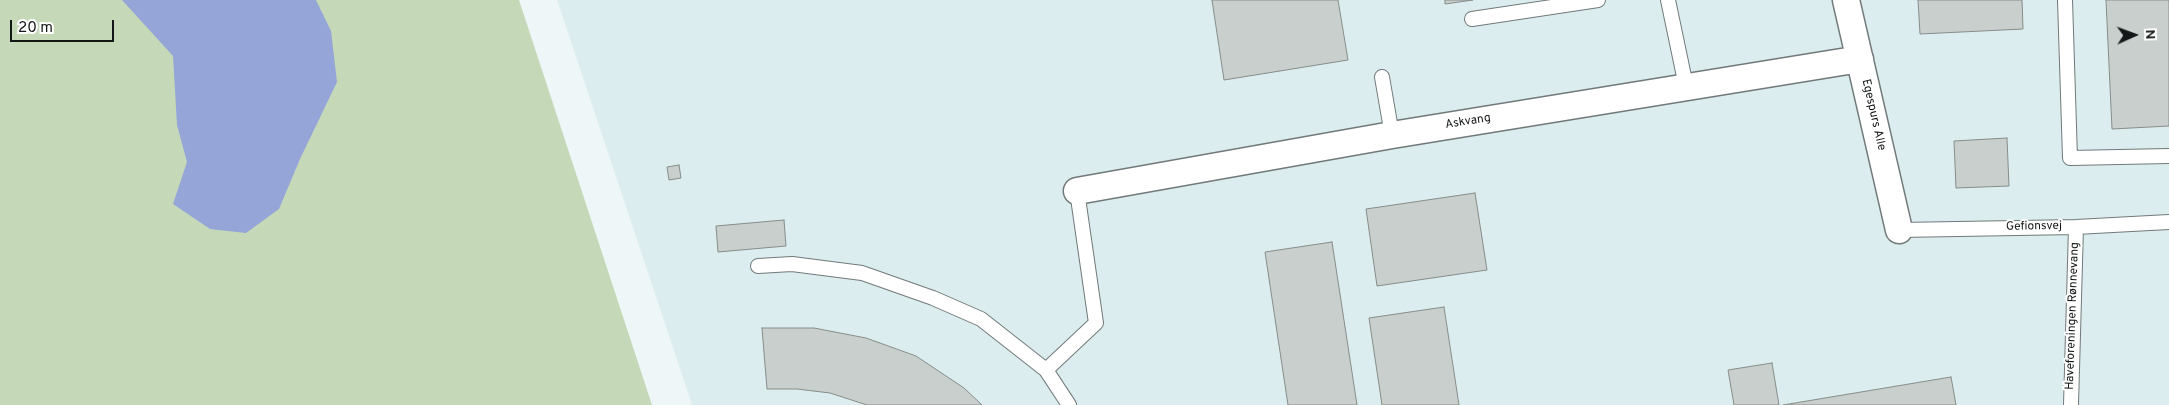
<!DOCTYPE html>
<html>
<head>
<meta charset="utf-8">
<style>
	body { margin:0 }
	#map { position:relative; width:2169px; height:405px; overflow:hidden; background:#eef6f7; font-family:Overpass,sans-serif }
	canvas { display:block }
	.north { position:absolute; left:2109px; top:10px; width:50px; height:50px; -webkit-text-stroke:4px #fff; paint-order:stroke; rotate:88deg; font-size:14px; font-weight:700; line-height:20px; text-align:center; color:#141717 }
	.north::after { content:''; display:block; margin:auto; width:18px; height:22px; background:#141717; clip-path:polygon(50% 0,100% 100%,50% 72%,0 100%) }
	.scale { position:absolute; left:10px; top:20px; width:104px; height:22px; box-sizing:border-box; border:2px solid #141717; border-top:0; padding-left:6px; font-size:15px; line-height:18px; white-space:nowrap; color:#141717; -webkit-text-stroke:4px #fff; paint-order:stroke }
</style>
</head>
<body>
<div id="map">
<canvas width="2169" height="405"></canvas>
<div class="north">N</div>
<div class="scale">20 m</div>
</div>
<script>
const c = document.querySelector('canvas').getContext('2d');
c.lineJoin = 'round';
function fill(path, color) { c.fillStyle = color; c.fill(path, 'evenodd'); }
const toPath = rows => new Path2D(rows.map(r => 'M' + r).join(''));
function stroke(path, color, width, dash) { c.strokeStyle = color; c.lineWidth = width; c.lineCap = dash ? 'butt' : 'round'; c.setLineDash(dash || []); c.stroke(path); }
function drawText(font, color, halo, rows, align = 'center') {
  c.font = font + ' Overpass,sans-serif'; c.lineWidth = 4; c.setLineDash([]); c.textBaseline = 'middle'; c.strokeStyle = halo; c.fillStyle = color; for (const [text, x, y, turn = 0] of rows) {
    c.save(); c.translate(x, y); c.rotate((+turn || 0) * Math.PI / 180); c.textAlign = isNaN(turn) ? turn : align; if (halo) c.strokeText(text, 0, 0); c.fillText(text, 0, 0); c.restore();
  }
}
fill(toPath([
	[557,0,2169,0,2169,405,692,405]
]), '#dbedee');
fill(toPath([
	[0,0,519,0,652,405,0,405]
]), '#c5d9b9');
fill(toPath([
	[122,0,316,0,331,31,337,82,300,159,279,209,246,233,210,229,173,204,187,162,177,125,173,56]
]), '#95a5d7');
const building = toPath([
	[1212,0,1338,0,1348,60,1224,80,1212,0],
	[1445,0,1473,0,1445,4,1445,0],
	[1918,0,2022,0,2023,29,1920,34,1918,0],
	[2106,0,2169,0,2169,126,2112,129,2106,0],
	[2007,138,2009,186,1956,188,1954,141,2007,138],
	[679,165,681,178,669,180,667,167,679,165],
	[1475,193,1487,270,1377,286,1366,209,1475,193],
	[784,220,786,246,718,252,716,226,784,220],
	[1332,242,1357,405,1288,405,1265,252,1332,242],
	[1444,307,1459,405,1382,405,1369,318,1444,307],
	[762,328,814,328,866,338,916,356,964,388,982,405,867,405,830,393,797,389,767,389,762,328],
	[1772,363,1779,405,1734,405,1728,370,1772,363],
	[1951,377,1956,405,1783,405,1951,377]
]);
fill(building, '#c8cfcc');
stroke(building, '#878d8a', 1);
const lane = toPath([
	[1668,0,1686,86],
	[2065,0,2070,158,2169,156],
	[1472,19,1598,0],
	[1382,77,1392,135],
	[1899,230,2076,227,2169,222],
	[758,266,792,264,862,273,933,298,981,319,1046,370,1069,405],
	[1046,370,1096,323,1077,191],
	[2071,405,2076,227]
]);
const street = toPath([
	[1846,0,1899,230],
	[1077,191,1392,135,1860,59]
]);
stroke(lane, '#72797a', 16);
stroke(street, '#72797a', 29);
stroke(lane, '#fff', 14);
stroke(street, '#fff', 26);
drawText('12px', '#141717', '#fff', [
	["Egespurs Alle",1873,115,77],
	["Askvang",1468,122,-9],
	["Gefionsvej",2034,227,-1],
	["Haveforeningen Rønnevang",2073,316,-88]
]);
</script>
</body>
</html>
